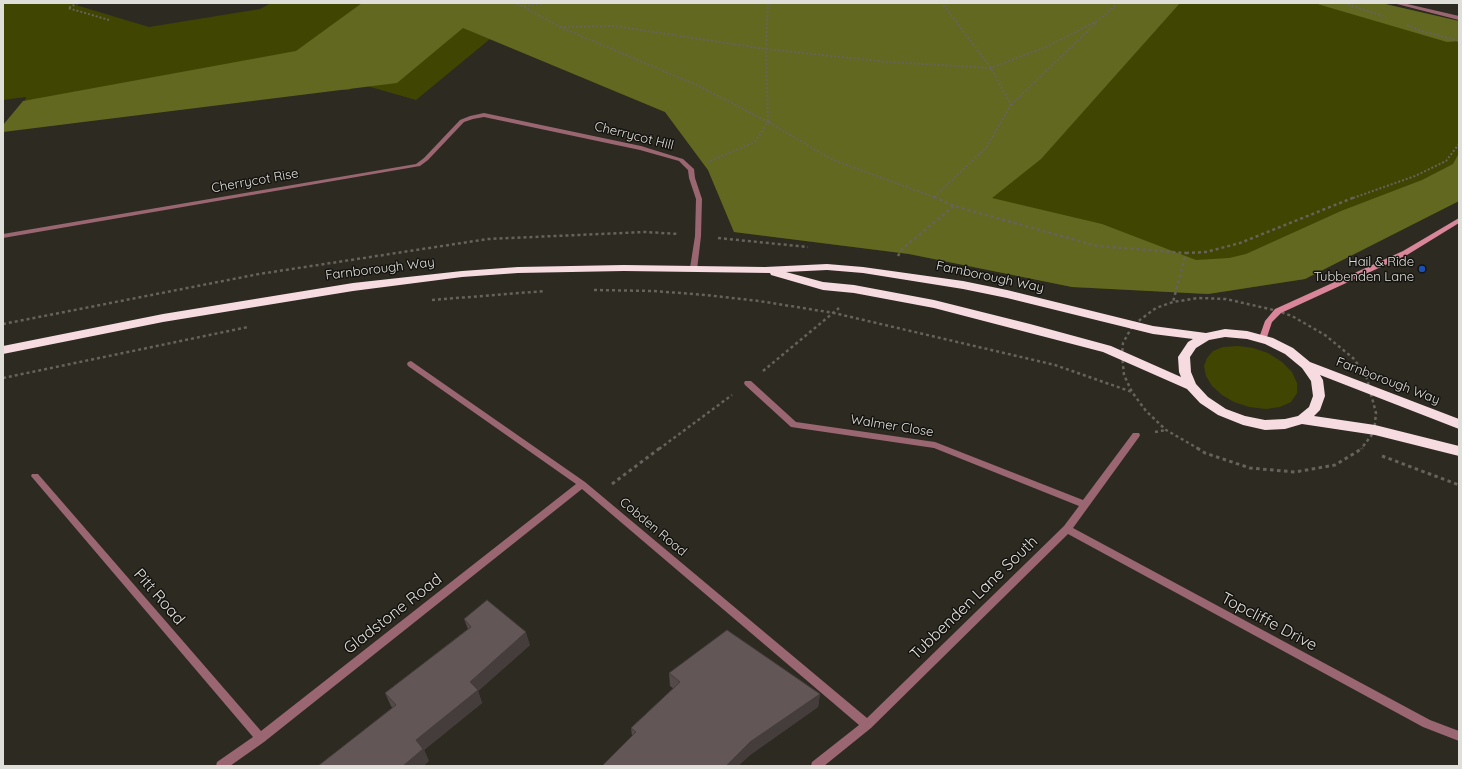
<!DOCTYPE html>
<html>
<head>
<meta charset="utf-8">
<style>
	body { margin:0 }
	#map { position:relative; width:1462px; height:769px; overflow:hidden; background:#2d2a22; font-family:Quicksand,sans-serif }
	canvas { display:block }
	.frame { position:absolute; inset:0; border:4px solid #e0ded9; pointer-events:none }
</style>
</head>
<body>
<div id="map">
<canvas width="1462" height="769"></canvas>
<div class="frame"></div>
</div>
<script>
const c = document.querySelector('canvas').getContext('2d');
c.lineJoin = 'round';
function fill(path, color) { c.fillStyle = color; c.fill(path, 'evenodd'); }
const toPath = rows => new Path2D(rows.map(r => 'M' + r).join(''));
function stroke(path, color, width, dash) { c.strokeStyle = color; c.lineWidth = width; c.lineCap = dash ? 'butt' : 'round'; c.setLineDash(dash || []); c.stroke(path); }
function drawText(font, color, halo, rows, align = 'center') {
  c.font = font + ' Quicksand,sans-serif'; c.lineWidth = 3; c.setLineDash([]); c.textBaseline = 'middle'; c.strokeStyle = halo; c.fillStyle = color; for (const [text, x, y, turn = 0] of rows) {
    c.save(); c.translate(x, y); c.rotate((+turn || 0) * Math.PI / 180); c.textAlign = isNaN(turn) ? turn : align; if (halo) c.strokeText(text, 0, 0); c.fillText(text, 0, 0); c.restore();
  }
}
fill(toPath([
	[3,3,69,3,149,27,260,9,271,3,1381,3,1459,21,1459,201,1305,279,1208,294,1072,287,909,254,734,232,708,170,665,112,490,39,416,100,360,84,349,90,334,90,18,128,26,97,3,100],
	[1238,346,1253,348,1268,353,1282,362,1292,372,1297,383,1297,393,1291,402,1280,407,1266,409,1249,407,1234,402,1222,395,1212,386,1206,376,1204,366,1207,358,1213,351,1223,347]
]), '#414502');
fill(toPath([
	[362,3,1180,3,1041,159,992,198,1102,224,1196,260,1229,258,1246,254,1341,211,1422,180,1453,164,1459,153,1459,201,1305,279,1208,294,1072,287,909,254,734,232,708,170,665,112,463,28,397,83,3,132,3,125,23,101,296,51],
	[1314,3,1381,3,1459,21,1459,41,1447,42]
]), '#626820');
stroke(toPath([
	[78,3,68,8,109,20],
	[513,3,522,6,560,27,699,86,768,122,755,142,708,162],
	[768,3,766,49,768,122,831,159,936,198],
	[1344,3,1383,16],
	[524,6,545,3],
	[1407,25,1421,31,1459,41],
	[560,27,614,26,766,49,888,62,991,68,1046,47,1099,20,1118,3],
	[1011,105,1096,23],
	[934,197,986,148,1011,105,991,68,942,3],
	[1353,198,1415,176,1446,161,1459,144]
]), '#66635c', 2, [2, 2]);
stroke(toPath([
	[934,197,954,206,1097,246,1186,253,1173,302],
	[718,238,808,247],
	[1186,253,1206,252,1240,243,1355,197],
	[898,256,902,249,954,206],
	[594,290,654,291,706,295,759,301,834,313,1055,365,1132,392],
	[432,300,545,291],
	[3,324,259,274,488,239,645,232,679,234],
	[763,371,839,308],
	[3,378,248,327],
	[1155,432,1166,430],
	[659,449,732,395],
	[1199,449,1166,430,1146,411,1132,392,1124,375,1122,355,1123,343,1133,325,1156,308,1173,302,1198,298,1226,299,1278,311,1292,316,1325,335,1353,358,1366,375,1376,413,1374,432,1361,449]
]), '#66635c', 2.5, [3, 3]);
stroke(toPath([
	[1197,448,1205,453,1250,468,1295,472,1335,465,1363,448],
	[1382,456,1459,485],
	[612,484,660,448]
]), '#66635c', 3, [3.5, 3.5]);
fill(toPath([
	[1393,3,1403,3,1459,16,1459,20,1393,3],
	[484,113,641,146,683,159,694,169,695,178,702,199,701,236,697,270,691,270,690,268,695,236,696,199,689,178,688,170,679,161,640,150,484,117,473,119,464,122,428,160,420,166,3,238,3,234,416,164,424,158,460,120,470,116,484,113],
	[411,361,585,482,867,718,1064,526,1079,506,934,448,791,427,745,385,744,383,745,381,751,381,796,422,935,442,1083,500,1133,433,1139,433,1140,435,1139,437,1073,528,1430,720,1459,731,1459,741,1423,727,1068,534,871,728,824,766,811,766,812,762,859,725,582,489,264,742,230,766,216,766,217,762,253,737,31,476,32,474,38,474,261,731,576,484,408,366,407,364,408,362,411,361]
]), '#9a6671');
fill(toPath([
	[1459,218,1459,223,1407,255,1281,313,1272,322,1266,340,1260,340,1259,338,1265,321,1275,309,1403,251,1459,218]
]), '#d9869a');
fill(toPath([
	[827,264,863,267,963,281,1007,290,1153,326,1206,333,1225,329,1247,331,1273,338,1293,348,1310,362,1459,419,1459,429,1320,375,1323,380,1325,396,1320,410,1314,416,1375,425,1459,446,1459,456,1375,435,1302,424,1285,429,1265,430,1243,425,1218,415,1200,403,1187,389,1103,352,934,308,854,293,823,290,771,275,770,273,624,271,518,273,462,277,353,291,163,322,3,354,3,346,163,314,353,283,462,271,518,267,624,265,765,267,827,264],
	[827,270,863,273,963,289,1007,298,1153,334,1193,339,1188,342,1178,357,1179,372,1181,377,1111,346,1030,324,934,300,854,285,823,282,786,272,827,270],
	[1225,337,1247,339,1265,344,1285,354,1302,368,1311,381,1313,396,1309,407,1298,416,1285,419,1265,420,1245,416,1226,409,1208,397,1196,384,1191,372,1190,357,1196,348,1209,340,1225,337]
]), '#f6dbe0');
fill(toPath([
	[464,619,530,645,478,691,482,703,424,750,429,761,391,706,385,693,468,629],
	[669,673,820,694,818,707,750,755,738,766,602,766,632,736,631,728,674,689,670,686]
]), '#544a4a');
fill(toPath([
	[526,632,530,645,478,691,482,703,424,750,429,761,424,766,403,766,416,740,470,682],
	[820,694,818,707,750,755,738,766,726,766,750,742]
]), '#453c3c');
const building = toPath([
	[487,600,526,632,470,682,478,690,416,740,423,749,403,766,318,766,396,705,385,693,471,627,464,619,487,600],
	[727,630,820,694,750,742,726,766,602,766,636,732,631,728,680,682,669,673,727,630]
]);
fill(building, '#625656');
stroke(building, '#453c3c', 1);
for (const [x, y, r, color] of [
	[1422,269,4,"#1a4fb4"]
]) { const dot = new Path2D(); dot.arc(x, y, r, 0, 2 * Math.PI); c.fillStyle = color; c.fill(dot); stroke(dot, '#14130f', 1.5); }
drawText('13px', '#e0ded9', '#14130f', [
	["Cherrycot Hill",634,136,14],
	["Cherrycot Rise",255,181,-10],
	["Farnborough Way",380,269,-7],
	["Farnborough Way",990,277,12],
	["Farnborough Way",1388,381,21],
	["Walmer Close",892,426,9],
	["Cobden Road",653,527,40]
]);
drawText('13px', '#e0ded9', '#14130f', [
	["Hail & Ride",1414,262],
	["Tubbenden Lane",1414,277]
], 'right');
drawText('16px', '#e0ded9', '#14130f', [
	["Pitt Road",159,597,49],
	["Tubbenden Lane South",974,598,-44],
	["Gladstone Road",393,614,-38],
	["Topcliffe Drive",1269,622,28]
]);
</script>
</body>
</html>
